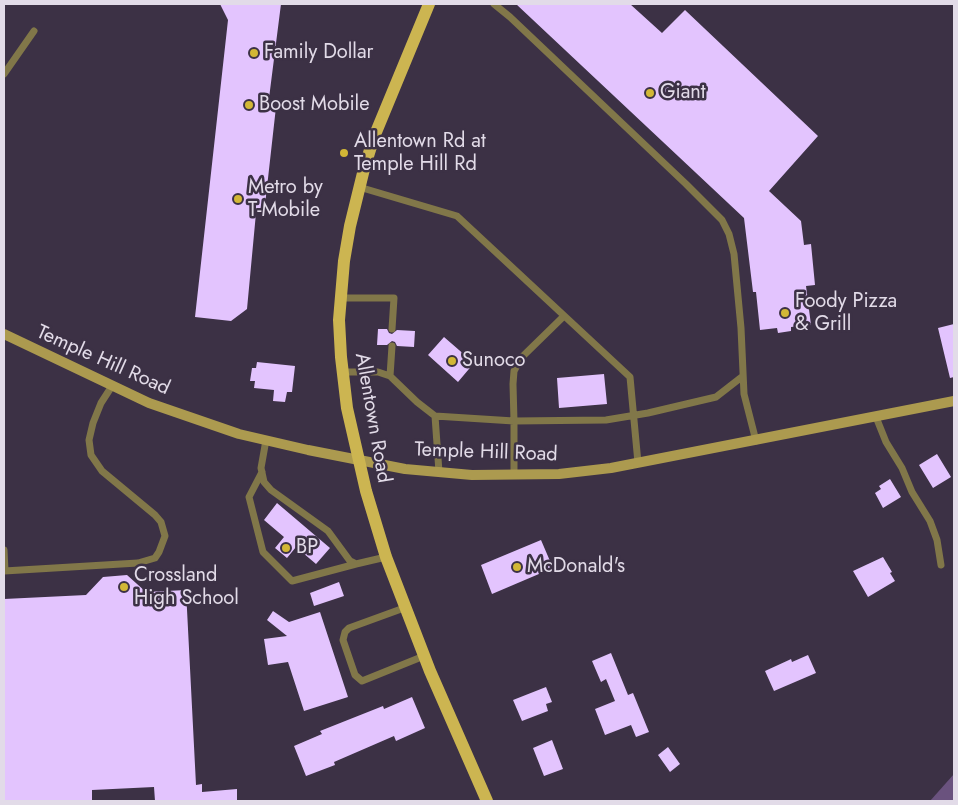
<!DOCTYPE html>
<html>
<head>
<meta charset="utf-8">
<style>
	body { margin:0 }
	#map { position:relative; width:958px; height:805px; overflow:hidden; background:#3c3145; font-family:Jost,sans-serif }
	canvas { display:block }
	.frame { position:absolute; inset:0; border:5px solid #e2dbe8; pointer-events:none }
</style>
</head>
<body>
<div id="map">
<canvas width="958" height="805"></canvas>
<div class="frame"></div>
</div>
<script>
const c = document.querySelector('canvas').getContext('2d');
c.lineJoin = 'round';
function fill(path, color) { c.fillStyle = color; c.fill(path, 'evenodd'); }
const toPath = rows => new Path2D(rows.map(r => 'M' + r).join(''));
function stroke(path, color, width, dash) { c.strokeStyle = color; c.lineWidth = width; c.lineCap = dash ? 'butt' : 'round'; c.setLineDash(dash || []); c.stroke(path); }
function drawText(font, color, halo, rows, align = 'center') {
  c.font = font + ' Jost,sans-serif'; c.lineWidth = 5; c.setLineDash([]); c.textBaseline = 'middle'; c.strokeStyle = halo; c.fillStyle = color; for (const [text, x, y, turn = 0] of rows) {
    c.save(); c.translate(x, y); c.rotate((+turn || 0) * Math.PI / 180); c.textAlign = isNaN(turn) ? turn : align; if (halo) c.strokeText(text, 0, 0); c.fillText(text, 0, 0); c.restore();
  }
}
fill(toPath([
	[954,774,954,801,930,801]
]), '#6a527e');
fill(toPath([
	[220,4,281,4,268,106,276,107,264,214,256,213,247,309,231,321,195,317,228,20],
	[516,4,630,4,662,33,685,10,818,136,769,191,801,221,804,245,811,244,815,285,806,286,811,325,791,327,791,331,778,333,777,328,760,330,756,292,753,292,744,218],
	[954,324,954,377,950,378,938,328],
	[378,329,387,329,389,333,392,334,397,330,415,331,414,347,397,346,395,342,392,341,387,345,377,345],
	[444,337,474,363,458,382,428,355],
	[257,362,295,366,292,392,287,392,285,402,273,401,274,390,254,388,255,381,250,381,252,368,256,368],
	[604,374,607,404,559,408,557,378],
	[937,454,951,477,933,488,919,465],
	[890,479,901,497,883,508,875,493,881,489,879,486],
	[277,503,330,548,316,564,296,547,287,558,275,548,284,537,264,520],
	[541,540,553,568,492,594,481,565],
	[883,557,892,572,890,573,895,581,868,597,853,571],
	[127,575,146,592,186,590,196,785,202,784,202,792,237,789,237,801,155,801,154,787,92,790,92,801,4,801,4,599,86,595,103,577],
	[339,582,344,596,314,606,310,593],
	[273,611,289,622,320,612,348,697,304,711,288,662,268,665,264,639,287,636,267,620],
	[611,653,628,695,633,693,649,732,636,737,631,725,605,735,595,709,615,701,606,679,601,682,592,661],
	[808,655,816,673,774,691,765,671,789,660,791,659,792,662],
	[546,687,552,702,546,704,548,711,522,721,513,700],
	[412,697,425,728,396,741,394,736,334,762,335,765,306,776,294,746,322,734,320,731,383,706,384,709],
	[552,740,563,769,544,776,533,748],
	[668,747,680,764,670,772,658,755]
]), '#e3c4fe');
stroke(toPath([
	[494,4,510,17,686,184,722,220,729,234,734,254,741,328,744,394,756,441],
	[4,74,34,31],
	[359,187,457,216,630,377,638,463],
	[341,298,394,298,392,329],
	[342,372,378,372,390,376,417,402,435,416,514,421,513,384,514,371,521,358,564,316],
	[390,376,392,346],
	[435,416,439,472],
	[876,417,886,442,902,468,912,492,930,521,937,540,941,565],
	[266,440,261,468,264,482,271,490,328,531,350,561,356,564,386,557],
	[262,472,249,497,263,552,292,581,356,564],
	[514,475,514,421,606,420,648,413,716,397,743,376],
	[4,550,5,571],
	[4,571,138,563,155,558,159,552,165,536,161,522,155,515,102,471,91,455,89,440,93,423,101,403,112,386],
	[404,608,349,628,345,632,343,640,355,675,362,681,424,656]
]), '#817749', 7);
stroke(toPath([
	[4,334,149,403,239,434,308,450,405,469,472,475,559,474,611,468,954,401]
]), '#ac9a4f', 10);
stroke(toPath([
	[429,4,374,137,364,169,350,226,344,261,339,320,341,357,347,408,366,491,386,557,430,671,487,801]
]), '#ccb551', 12);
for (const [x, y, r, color] of [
	[254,53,5,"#d2b736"],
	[650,93,5,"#d2b736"],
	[249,105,5,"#d2b736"],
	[344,153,5,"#d2b736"],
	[238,199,5,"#d2b736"],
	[785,313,5,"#d2b736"],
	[452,361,5,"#d2b736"],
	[286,548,5,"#d2b736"],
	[517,567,5,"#d2b736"],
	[124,587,5,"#d2b736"]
]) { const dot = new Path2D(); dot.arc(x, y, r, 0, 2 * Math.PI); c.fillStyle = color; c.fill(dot); stroke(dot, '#3c3145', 2); }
drawText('20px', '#e2dbe8', '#3c3145', [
	["Family Dollar",264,53],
	["Giant",660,93],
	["Boost Mobile",259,105],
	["Allentown Rd at",354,142],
	["Temple Hill Rd",354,165],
	["Metro by",248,188],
	["T-Mobile",248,211],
	["Foody Pizza",795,302],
	["& Grill",795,325],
	["Sunoco",462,361],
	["BP",296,548],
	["McDonald's",527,567],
	["Crossland",134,576],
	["High School",134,599]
], 'left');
drawText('20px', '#e2dbe8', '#3c3145', [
	["Temple Hill Road",103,361,24],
	["Allentown Road",372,418,80],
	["Temple Hill Road",486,453,2]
]);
</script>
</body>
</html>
